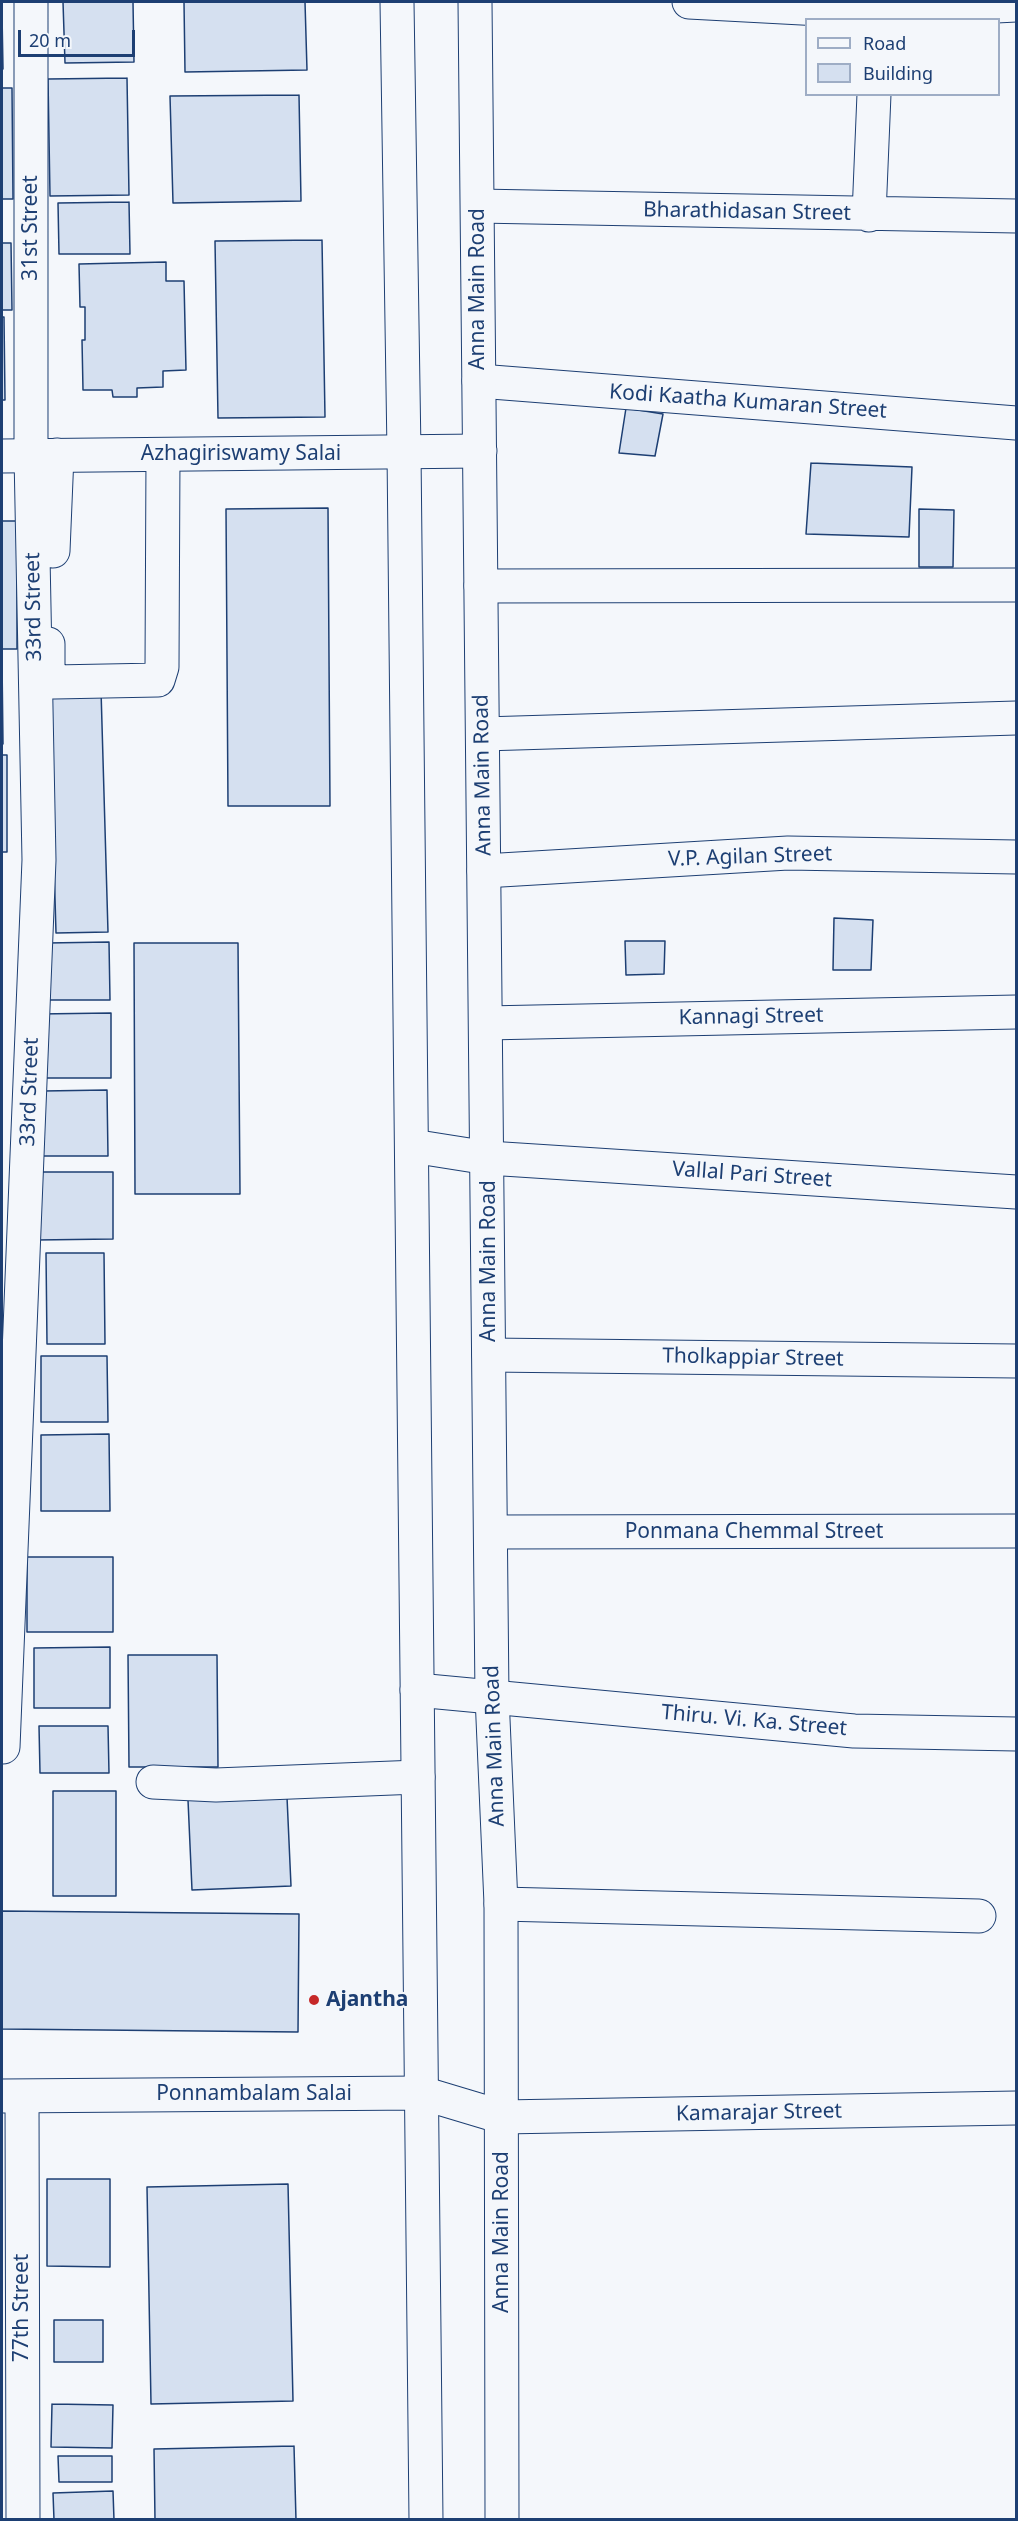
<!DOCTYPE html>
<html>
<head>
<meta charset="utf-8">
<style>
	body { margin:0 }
	#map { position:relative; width:1018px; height:2521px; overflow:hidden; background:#f4f7fb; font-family:"Noto Sans",sans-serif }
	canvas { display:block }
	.frame { position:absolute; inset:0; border:3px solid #1d3f73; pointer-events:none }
	.legend { position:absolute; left:805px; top:18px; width:195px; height:78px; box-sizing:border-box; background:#f4f7fb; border:2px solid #9eadc5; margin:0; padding:8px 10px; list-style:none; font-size:18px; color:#1d3f73 }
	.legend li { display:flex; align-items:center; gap:12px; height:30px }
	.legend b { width:30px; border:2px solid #9eadc5 }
	.scale { position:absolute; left:18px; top:30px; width:117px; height:27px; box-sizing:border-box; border:3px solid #1d3f73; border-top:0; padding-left:8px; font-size:18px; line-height:21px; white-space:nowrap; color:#1d3f73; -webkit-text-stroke:4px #f4f7fb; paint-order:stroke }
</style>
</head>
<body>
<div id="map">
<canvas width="1018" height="2521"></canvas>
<div class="frame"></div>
<ul class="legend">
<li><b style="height:8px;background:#f4f7fb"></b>Road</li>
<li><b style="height:16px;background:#d5e0f0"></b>Building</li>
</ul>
<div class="scale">20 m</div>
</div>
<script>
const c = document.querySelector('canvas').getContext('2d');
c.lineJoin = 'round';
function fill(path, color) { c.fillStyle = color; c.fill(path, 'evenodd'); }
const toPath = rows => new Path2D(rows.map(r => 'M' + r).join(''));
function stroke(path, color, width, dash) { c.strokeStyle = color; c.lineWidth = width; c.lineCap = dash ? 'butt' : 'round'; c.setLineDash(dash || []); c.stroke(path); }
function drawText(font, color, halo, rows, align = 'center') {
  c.font = font + ' "Noto Sans",sans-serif'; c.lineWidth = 4.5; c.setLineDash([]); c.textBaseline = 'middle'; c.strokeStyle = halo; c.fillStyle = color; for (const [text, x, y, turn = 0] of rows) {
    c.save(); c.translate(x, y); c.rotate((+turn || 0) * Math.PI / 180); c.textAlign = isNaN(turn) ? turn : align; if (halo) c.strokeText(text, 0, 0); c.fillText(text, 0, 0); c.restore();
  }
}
const building = toPath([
	[63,2,133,2,134,62,65,63,63,2],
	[184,2,305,2,307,70,185,72,184,2],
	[2,14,3,69,2,69,2,14],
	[127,78,129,195,50,196,48,79,127,78],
	[2,88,12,88,13,199,2,199,2,88],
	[299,95,301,201,173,203,170,96,299,95],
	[129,202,130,254,59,254,58,203,129,202],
	[322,240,325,417,218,418,215,241,322,240],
	[2,243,11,243,12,310,2,310,2,243],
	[166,262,166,281,184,281,186,370,163,371,163,387,137,388,137,397,113,397,112,390,83,390,82,340,85,340,85,307,80,307,79,264,166,262],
	[2,317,4,317,5,400,2,400,2,317],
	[626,408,663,414,655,456,619,453,626,408],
	[811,463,912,467,909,537,806,534,811,463],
	[328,508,330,806,228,806,226,509,328,508],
	[919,509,954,510,953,567,919,567,919,509],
	[2,521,17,521,17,649,2,649,2,521],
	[2,661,3,744,2,744,2,661],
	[101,690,108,932,56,933,49,691,101,690],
	[2,755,7,755,7,852,2,852,2,755],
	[834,918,873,920,871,970,833,970,834,918],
	[625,941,665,941,664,974,626,975,625,941],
	[109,942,110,1000,48,1000,47,943,109,942],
	[134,943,238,943,240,1194,135,1194,134,943],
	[111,1013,111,1078,39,1078,38,1014,111,1013],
	[107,1090,108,1156,42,1156,43,1091,107,1090],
	[36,1172,113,1172,113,1239,36,1240,36,1172],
	[46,1253,104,1253,105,1344,47,1344,46,1253],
	[41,1356,107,1356,108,1422,41,1422,41,1356],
	[109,1434,110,1511,41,1511,41,1435,109,1434],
	[27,1557,113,1557,113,1632,27,1632,27,1557],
	[110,1647,110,1708,34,1708,34,1648,110,1647],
	[128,1655,217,1655,218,1767,129,1767,128,1655],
	[39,1726,108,1726,109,1773,40,1773,39,1726],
	[53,1791,116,1791,116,1896,53,1896,53,1791],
	[287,1797,291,1886,192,1890,188,1800,287,1797],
	[2,1911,299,1914,298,2032,2,2029,2,1911],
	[47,2179,110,2179,110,2267,47,2266,47,2179],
	[288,2184,293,2401,151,2404,147,2187,288,2184],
	[54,2320,103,2320,103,2362,54,2362,54,2320],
	[52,2404,113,2405,112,2448,51,2447,52,2404],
	[294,2446,296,2520,155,2520,154,2449,294,2446],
	[58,2456,112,2456,112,2482,59,2482,58,2456],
	[113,2491,114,2520,54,2520,53,2493,113,2491]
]);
fill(building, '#d5e0f0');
stroke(building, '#1d3f73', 1.5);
const minor = toPath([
	[689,2,877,12,1016,5],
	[478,206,1016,216],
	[869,215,874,94],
	[479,381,1016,423],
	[53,551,57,455],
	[481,586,1016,585],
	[48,644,48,676,54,682,158,680,162,667,163,455],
	[483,734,1016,718],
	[484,871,788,853,1016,857],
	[486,1023,1016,1012],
	[412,1146,488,1158,1016,1192],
	[489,1355,1016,1361],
	[492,1532,1016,1531],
	[417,1690,854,1731,1016,1734],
	[3,1747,39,860,31,455,31,2],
	[153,1782,216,1785,418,1777],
	[501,1904,979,1916],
	[2,2096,422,2093,502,2117,1016,2108],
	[22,2096,23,2520]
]);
const tertiary = toPath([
	[2,456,480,451]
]);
const secondary = toPath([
	[397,2,404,452,426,2520],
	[475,2,492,1696,501,1904,502,2520]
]);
stroke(minor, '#1d3f73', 35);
stroke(tertiary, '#1d3f73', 35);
stroke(secondary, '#1d3f73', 35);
stroke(minor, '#f4f7fb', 33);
stroke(tertiary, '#f4f7fb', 33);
stroke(secondary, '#f4f7fb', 33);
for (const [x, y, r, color] of [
	[314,2000,6,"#c62828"]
]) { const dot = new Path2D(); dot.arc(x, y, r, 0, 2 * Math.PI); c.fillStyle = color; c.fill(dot); stroke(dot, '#f4f7fb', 2); }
drawText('21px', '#1d3f73', '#f4f7fb', [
	["Bharathidasan Street",747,212,1],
	["31st Street",31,228,-90],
	["Anna Main Road",478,289,-90],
	["Kodi Kaatha Kumaran Street",748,402,4],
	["Azhagiriswamy Salai",241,454],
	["33rd Street",34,607,-91],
	["Anna Main Road",483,775,-91],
	["V.P. Agilan Street",750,857,-2],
	["Kannagi Street",751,1017,-1],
	["33rd Street",30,1092,-88],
	["Vallal Pari Street",752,1175,4],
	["Anna Main Road",489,1261,-90],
	["Tholkappiar Street",753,1358,1],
	["Ponmana Chemmal Street",754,1532],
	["Thiru. Vi. Ka. Street",754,1721,5],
	["Anna Main Road",495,1746,-92],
	["Ponnambalam Salai",254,2094],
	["Kamarajar Street",759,2113,-1],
	["Anna Main Road",502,2232,-90],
	["77th Street",22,2308,-90]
]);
drawText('bold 21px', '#1d3f73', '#f4f7fb', [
	["Ajantha",326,2000]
], 'left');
</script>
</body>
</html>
